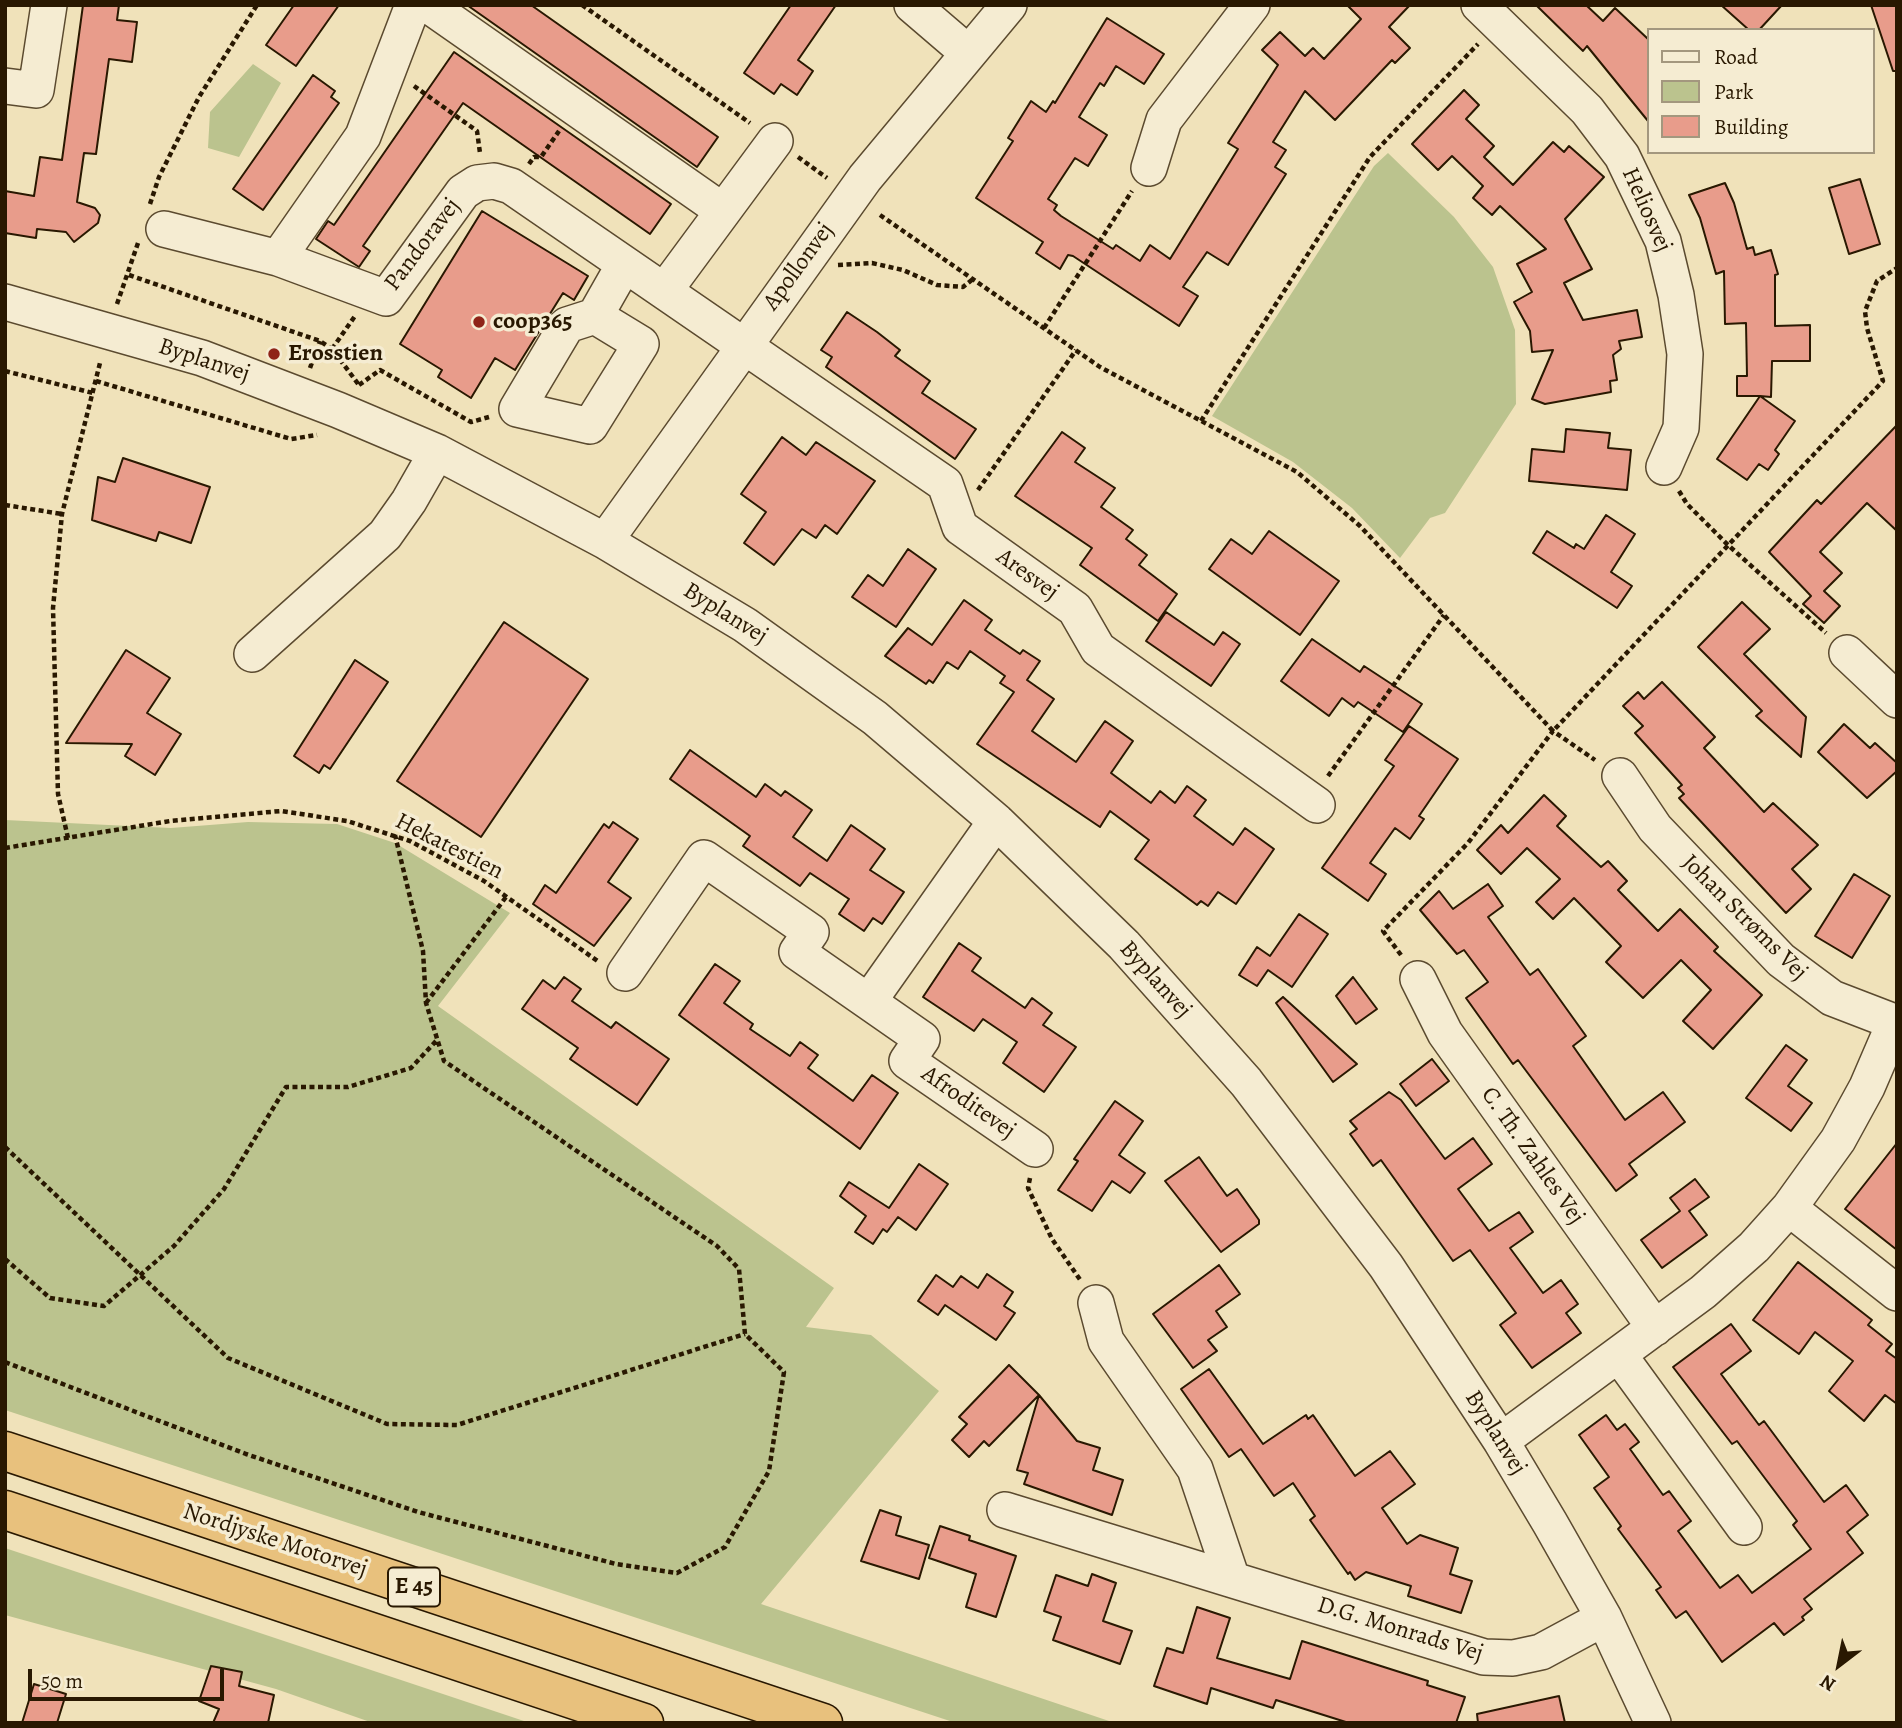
<!DOCTYPE html>
<html>
<head>
<meta charset="utf-8">
<style>
	body { margin:0 }
	#map { position:relative; width:1902px; height:1728px; overflow:hidden; background:#f0e2ba; font-family:Alegreya,serif }
	canvas { display:block }
	.frame { position:absolute; inset:0; border:7px solid #291801; pointer-events:none }
	.legend { position:absolute; left:1647px; top:28px; width:228px; height:126px; box-sizing:border-box; background:#f5ecd2; border:2px solid #a3977e; margin:0; padding:9px 12px; list-style:none; font-size:21px; color:#291801 }
	.legend li { display:flex; align-items:center; gap:14px; height:35px }
	.legend b { width:35px; border:2px solid #a3977e }
	.north { position:absolute; left:1804px; top:1630px; width:70px; height:70px; -webkit-text-stroke:5px #f5ecd2; paint-order:stroke; rotate:212deg; font-size:19px; font-weight:700; line-height:28px; text-align:center; color:#291801 }
	.north::after { content:''; display:block; margin:auto; width:24px; height:32px; background:#291801; clip-path:polygon(50% 0,100% 100%,50% 72%,0 100%) }
	.scale { position:absolute; left:28px; top:1669px; width:196px; height:32px; box-sizing:border-box; border:4px solid #291801; border-top:0; padding-left:9px; font-size:21px; line-height:24px; white-space:nowrap; color:#291801; -webkit-text-stroke:5px #f5ecd2; paint-order:stroke }
</style>
</head>
<body>
<div id="map">
<canvas width="1902" height="1728"></canvas>
<div class="frame"></div>
<ul class="legend">
<li><b style="height:9px;background:#f5ecd2"></b>Road</li>
<li><b style="height:19px;background:#bbc38e"></b>Park</li>
<li><b style="height:19px;background:#e89c8b"></b>Building</li>
</ul>
<div class="north">N</div>
<div class="scale">50 m</div>
</div>
<script>
const c = document.querySelector('canvas').getContext('2d');
c.lineJoin = 'round';
function fill(path, color) { c.fillStyle = color; c.fill(path, 'evenodd'); }
const toPath = rows => new Path2D(rows.map(r => 'M' + r).join(''));
function stroke(path, color, width, dash) { c.strokeStyle = color; c.lineWidth = width; c.lineCap = dash ? 'butt' : 'round'; c.setLineDash(dash || []); c.stroke(path); }
function drawText(font, color, halo, rows, align = 'center') {
  c.font = font + ' Alegreya,serif'; c.lineWidth = 7; c.setLineDash([]); c.textBaseline = 'middle'; c.strokeStyle = halo; c.fillStyle = color; for (const [text, x, y, turn = 0] of rows) {
    c.save(); c.translate(x, y); c.rotate((+turn || 0) * Math.PI / 180); c.textAlign = isNaN(turn) ? turn : align; if (halo) c.strokeText(text, 0, 0); c.fillText(text, 0, 0); c.restore();
  }
}
fill(toPath([
	[253,64,281,83,239,157,208,148,210,112],
	[1388,153,1454,217,1493,267,1515,330,1516,404,1445,513,1430,518,1400,558,1352,508,1293,462,1212,416,1374,166],
	[5,820,171,828,248,822,337,824,395,843,510,913,438,1006,834,1288,806,1327,871,1335,939,1391,761,1604,1115,1723,956,1723,5,1410],
	[5,1548,530,1723,373,1723,276,1689,5,1615]
]), '#bbc38e');
const building = toPath([
	[83,5,119,5,117,20,137,22,132,62,109,59,96,154,84,153,77,202,95,208,100,215,98,223,74,242,66,232,37,229,36,238,5,233,5,191,34,196,40,157,62,160,83,5],
	[294,5,339,5,296,66,266,45,294,5],
	[467,5,531,5,718,137,697,167,467,5],
	[791,5,836,5,798,60,813,71,797,95,781,84,774,94,744,73,791,5],
	[1347,5,1410,5,1389,27,1410,48,1395,63,1392,60,1335,120,1305,91,1273,142,1286,150,1275,167,1286,174,1228,265,1207,252,1183,287,1198,296,1179,326,1073,256,1068,255,1060,269,1036,253,1043,242,976,198,1013,141,1008,138,1031,101,1046,112,1053,101,1055,103,1107,18,1164,54,1144,84,1116,66,1104,86,1100,83,1079,117,1107,135,1088,166,1075,158,1048,199,1057,205,1054,210,1061,216,1113,249,1116,245,1140,261,1150,245,1170,259,1238,149,1228,143,1278,65,1262,50,1280,32,1305,56,1313,48,1324,59,1361,19,1347,5],
	[1536,5,1586,5,1603,21,1615,8,1648,39,1648,121,1587,46,1583,51,1536,5],
	[1721,5,1782,5,1759,30,1749,30,1721,5],
	[1871,5,1897,5,1897,71,1893,71,1871,5],
	[454,52,671,204,650,234,463,103,363,246,370,251,359,267,316,239,328,221,334,225,454,52],
	[313,75,335,91,331,97,339,103,263,210,233,189,313,75],
	[1464,90,1479,105,1466,119,1494,146,1484,157,1513,185,1553,142,1564,152,1569,146,1604,177,1565,219,1592,269,1564,283,1583,320,1637,310,1642,337,1619,341,1621,349,1613,355,1617,380,1610,381,1611,392,1545,404,1532,399,1553,350,1532,352,1530,331,1514,302,1532,292,1517,264,1546,249,1500,206,1492,215,1473,198,1483,186,1452,156,1438,170,1412,144,1464,90],
	[1860,179,1880,244,1849,254,1829,188,1860,179],
	[1725,183,1734,203,1747,249,1753,247,1755,255,1771,250,1778,274,1775,275,1775,326,1810,325,1810,361,1772,361,1771,397,1760,396,1795,421,1775,450,1779,454,1768,470,1759,464,1747,480,1717,459,1760,396,1737,396,1737,376,1747,376,1746,323,1725,324,1724,271,1716,274,1700,218,1689,195,1725,183],
	[482,211,588,276,574,300,563,293,515,370,495,358,471,398,438,377,442,370,400,344,482,211],
	[847,312,877,332,900,350,895,356,930,381,922,393,976,429,955,459,826,367,832,357,821,350,847,312],
	[1897,425,1897,531,1867,503,1820,552,1842,573,1824,591,1840,606,1824,623,1803,604,1811,596,1769,552,1817,500,1821,504,1897,425],
	[1566,429,1610,433,1608,448,1631,450,1627,490,1529,481,1532,449,1564,452,1566,429],
	[1062,432,1085,448,1075,462,1115,488,1101,507,1133,530,1126,539,1147,555,1139,565,1177,594,1158,621,1080,565,1092,548,1015,496,1062,432],
	[782,437,806,455,816,442,875,481,837,534,825,525,816,538,802,529,774,565,744,543,766,512,741,494,782,437],
	[123,458,210,487,191,543,159,532,156,541,92,520,98,477,115,482,123,458],
	[1606,515,1635,534,1611,572,1632,586,1617,608,1533,553,1547,531,1574,548,1576,544,1584,549,1606,515],
	[1269,531,1339,581,1300,635,1209,569,1231,539,1252,554,1269,531],
	[908,549,936,569,896,627,852,597,868,575,883,586,908,549],
	[964,600,992,620,985,630,1020,654,1023,650,1040,661,1027,680,1054,699,1032,731,1076,762,1105,721,1133,741,1111,773,1151,803,1160,791,1175,803,1187,786,1206,800,1194,816,1233,845,1245,828,1274,849,1236,904,1218,892,1208,906,1201,901,1197,905,1135,859,1149,840,1110,811,1100,827,977,744,1014,692,1000,683,1005,676,970,651,958,669,947,662,933,683,929,680,926,684,885,656,908,628,932,645,964,600],
	[1742,602,1770,629,1744,654,1806,717,1801,757,1756,716,1762,711,1698,647,1742,602],
	[1166,612,1214,645,1223,632,1240,644,1211,686,1146,641,1166,612],
	[504,622,588,679,481,837,397,781,504,622],
	[1312,639,1360,672,1364,666,1422,704,1403,732,1358,702,1354,707,1342,698,1329,716,1281,681,1312,639],
	[126,650,170,678,147,713,181,734,155,775,125,756,132,744,66,743,126,650],
	[355,660,388,682,330,769,324,765,319,773,294,756,355,660],
	[1662,682,1715,737,1704,748,1764,812,1773,803,1818,845,1792,869,1811,889,1786,913,1679,798,1684,794,1678,788,1682,785,1635,733,1643,726,1623,706,1638,692,1644,699,1662,682],
	[1844,724,1870,748,1875,743,1897,763,1897,771,1867,798,1818,752,1844,724],
	[1409,726,1458,759,1419,816,1424,819,1410,839,1395,828,1370,863,1386,874,1368,901,1322,868,1394,766,1385,760,1409,726],
	[690,750,756,797,765,784,781,796,785,791,812,810,793,837,827,861,851,825,885,849,870,870,904,892,882,924,873,918,864,931,839,914,849,899,810,873,800,886,743,846,750,836,670,779,690,750],
	[1544,795,1566,816,1557,826,1601,867,1608,861,1627,881,1618,890,1658,931,1680,909,1718,947,1714,951,1762,995,1713,1049,1683,1021,1711,990,1681,960,1643,998,1606,962,1621,946,1574,898,1553,919,1536,902,1560,879,1527,848,1501,874,1477,850,1501,825,1508,833,1544,795],
	[613,822,638,839,608,882,631,898,594,946,533,904,545,885,556,893,604,824,609,828,613,822],
	[1854,874,1890,896,1852,958,1815,936,1854,874],
	[1488,884,1503,906,1488,917,1530,975,1538,969,1586,1036,1573,1046,1625,1120,1663,1092,1685,1122,1629,1164,1637,1175,1616,1191,1518,1060,1513,1064,1466,998,1488,982,1464,950,1457,954,1420,910,1439,891,1453,909,1488,884],
	[1299,914,1328,934,1292,987,1268,970,1257,986,1239,975,1257,947,1270,956,1299,914],
	[959,943,981,958,972,971,1025,1008,1032,998,1052,1013,1043,1025,1076,1047,1044,1092,1003,1063,1017,1042,983,1019,974,1031,923,997,959,943],
	[715,964,740,981,724,1003,753,1024,750,1029,790,1056,800,1042,818,1055,808,1068,853,1101,872,1075,898,1093,860,1149,679,1015,715,964],
	[564,977,581,989,572,1001,611,1028,616,1022,669,1059,637,1105,570,1059,578,1048,522,1009,543,980,555,989,564,977],
	[1353,977,1377,1009,1356,1024,1336,996,1353,977],
	[1283,997,1357,1064,1333,1082,1276,1003,1283,997],
	[1786,1045,1807,1060,1788,1086,1812,1103,1791,1131,1746,1098,1786,1045],
	[1432,1059,1449,1081,1416,1106,1400,1084,1432,1059],
	[1389,1092,1401,1100,1445,1159,1473,1138,1492,1164,1458,1189,1489,1231,1519,1212,1533,1232,1510,1248,1543,1293,1561,1280,1578,1304,1566,1313,1581,1333,1532,1368,1500,1325,1516,1313,1470,1250,1453,1261,1381,1160,1373,1166,1350,1134,1357,1129,1350,1121,1389,1092],
	[1115,1101,1143,1121,1119,1155,1145,1173,1130,1193,1112,1181,1092,1211,1058,1190,1078,1161,1074,1159,1115,1101],
	[1897,1143,1897,1250,1845,1209,1897,1143],
	[1199,1157,1227,1196,1237,1189,1259,1220,1259,1224,1221,1252,1165,1181,1199,1157],
	[919,1164,948,1184,916,1230,898,1217,887,1232,883,1229,873,1244,855,1232,866,1216,840,1196,849,1182,889,1208,919,1164],
	[1695,1179,1709,1197,1689,1211,1707,1235,1662,1268,1641,1240,1680,1211,1670,1198,1695,1179],
	[1798,1262,1872,1320,1868,1325,1892,1344,1886,1351,1897,1359,1897,1404,1885,1395,1864,1421,1829,1391,1853,1361,1815,1332,1799,1354,1753,1320,1798,1262],
	[1219,1265,1240,1294,1216,1311,1227,1327,1208,1340,1217,1351,1193,1368,1153,1314,1219,1265],
	[987,1274,1013,1292,1004,1306,1015,1313,996,1340,945,1305,938,1315,918,1301,936,1275,953,1287,961,1276,978,1288,987,1274],
	[1731,1324,1751,1351,1721,1374,1759,1425,1764,1421,1824,1502,1846,1485,1868,1515,1847,1532,1863,1553,1804,1599,1812,1609,1802,1617,1804,1620,1784,1635,1774,1623,1722,1662,1686,1611,1676,1618,1656,1590,1661,1587,1618,1529,1621,1526,1594,1488,1609,1477,1579,1435,1606,1415,1617,1430,1625,1424,1639,1442,1630,1449,1663,1495,1669,1491,1691,1521,1678,1531,1720,1588,1738,1575,1752,1593,1811,1549,1793,1525,1797,1521,1737,1441,1732,1444,1673,1367,1731,1324],
	[1009,1365,1039,1395,989,1446,984,1441,969,1457,952,1440,967,1424,959,1417,1009,1365],
	[1209,1369,1263,1444,1306,1415,1308,1419,1313,1415,1355,1476,1390,1451,1415,1484,1382,1508,1407,1544,1420,1535,1458,1548,1450,1574,1472,1581,1461,1613,1408,1596,1411,1586,1366,1572,1355,1580,1350,1572,1348,1574,1310,1520,1315,1516,1293,1483,1274,1496,1241,1449,1229,1457,1181,1389,1209,1369],
	[1039,1395,1077,1441,1100,1448,1093,1470,1123,1480,1112,1515,1024,1484,1028,1473,1017,1470,1039,1395],
	[880,1510,901,1517,896,1535,929,1545,919,1579,861,1561,880,1510],
	[940,1526,970,1536,969,1540,1016,1556,996,1617,966,1607,976,1574,929,1558,940,1526],
	[1092,1574,1116,1583,1103,1621,1132,1631,1120,1664,1053,1640,1061,1617,1044,1611,1056,1575,1088,1586,1092,1574],
	[1197,1607,1230,1618,1217,1658,1290,1679,1302,1641,1428,1681,1427,1685,1465,1697,1456,1723,1349,1723,1276,1700,1273,1708,1211,1688,1207,1704,1154,1686,1167,1648,1183,1653,1197,1607],
	[211,1666,242,1672,239,1686,274,1695,268,1723,213,1723,219,1709,199,1701,211,1666],
	[34,1684,66,1694,57,1723,22,1723,34,1684],
	[1559,1696,1565,1723,1478,1723,1477,1714,1559,1696]
]);
fill(building, '#e89c8b');
stroke(building, '#291801', 2);
const minor = toPath([
	[428,5,723,211],
	[912,5,968,53],
	[1479,5,1587,110,1622,156,1663,241,1676,295,1685,354,1681,428,1664,467],
	[5,86,36,90,49,5],
	[1149,168,1164,120,1252,5],
	[164,229,278,258,386,298,463,192,477,183,494,181,511,186,945,484,960,527,1075,609,1098,649,1317,805],
	[278,258,363,136,413,5],
	[665,290,775,141],
	[5,302,202,358,338,410,437,452,605,541,745,625,875,718,996,821,1124,945,1246,1082,1386,1266,1501,1441,1550,1523,1604,1618,1653,1723],
	[595,316,567,325,517,409,590,426,641,344,595,316,624,265],
	[605,541,865,178,1009,5],
	[1847,653,1897,700],
	[252,654,385,535,409,501,437,452],
	[1620,776,1655,828,1781,960,1832,998,1897,1023],
	[625,973,704,858,811,932,797,952,922,1039,907,1061,1035,1149],
	[1418,979,1445,1033,1655,1328],
	[869,1001,996,821],
	[1789,1208,1897,1293],
	[1096,1303,1106,1341,1195,1469,1232,1579],
	[1619,1355,1744,1527],
	[1501,1441,1703,1292,1754,1247,1789,1208,1838,1140,1867,1087,1895,1022],
	[1005,1510,1484,1657,1513,1658,1541,1652,1604,1618]
]);
const highway = toPath([
	[5,1451,823,1723],
	[5,1510,644,1723]
]);
stroke(minor, '#5b4a2f', 38);
stroke(highway, '#291801', 41);
stroke(toPath([
	[582,5,750,123],
	[414,86,477,131,480,153],
	[798,157,827,178],
	[529,164,534,157,541,157,559,131],
	[150,204,159,177,199,97,257,5],
	[880,215,1100,367,1297,472,1360,526,1553,731,1883,381,1867,328,1865,311,1877,281,1897,268],
	[838,265,872,263,903,270,937,285,963,287,973,279],
	[129,275,320,341,332,349,359,385],
	[117,304,138,243],
	[1044,328,1132,191],
	[332,349,355,316],
	[310,368,320,341],
	[5,371,93,393],
	[96,381,291,439,317,435],
	[359,385,380,370,471,422,489,417],
	[1201,421,1370,157,1478,44],
	[978,490,1076,350],
	[1679,491,1687,504,1728,545,1826,633],
	[5,505,62,514],
	[1328,776,1444,615],
	[68,838,58,794,53,608,62,514,100,363],
	[5,848,170,821,281,811,347,821,410,841,484,881,599,962],
	[1401,955,1383,931,1468,843,1553,731,1595,760],
	[426,1003,506,897],
	[5,1147,228,1358,387,1424,457,1425,745,1334],
	[1030,1178,1028,1188,1052,1239,1081,1281],
	[5,1259,50,1298,104,1306,174,1246,224,1189,286,1087,348,1087,411,1068,437,1040],
	[5,1362,246,1454,418,1512,616,1564,677,1573,725,1547,769,1471,784,1372,745,1334,739,1269,717,1246,444,1061,426,1003,423,951,395,835]
]), '#291801', 4.5, [5, 3.5]);
stroke(minor, '#f5ecd2', 35);
stroke(highway, '#e8c17d', 38);
for (const [x, y, r, color] of [
	[479,322,7,"#8f2418"],
	[274,354,7,"#8f2418"]
]) { const dot = new Path2D(); dot.arc(x, y, r, 0, 2 * Math.PI); c.fillStyle = color; c.fill(dot); stroke(dot, '#f5ecd2', 2.5); }
for (const [x, y, w] of [
	[414,1587,52]
]) { const box = new Path2D(); box.roundRect(x - w / 2, y - 19.5, w, 39, 5); c.fillStyle = '#f5ecd2'; c.fill(box); stroke(box, '#291801', 2); }
drawText('bold 23px', '#291801', null, [
	["E 45",414,1587]
]);
drawText('24px', '#291801', '#f5ecd2', [
	["Heliosvej",1646,210,66],
	["Pandoravej",423,245,-53],
	["Apollonvej",799,267,-54],
	["Byplanvej",204,361,18],
	["Aresvej",1027,575,36],
	["Byplanvej",725,614,32],
	["Hekatestien",449,847,27],
	["Johan Strøms Vej",1744,918,45],
	["Byplanvej",1155,980,48],
	["Afroditevej",968,1103,35],
	["C. Th. Zahles Vej",1532,1156,55],
	["Byplanvej",1495,1433,58],
	["Nordjyske Motorvej",275,1541,18],
	["D.G. Monrads Vej",1400,1630,17]
]);
drawText('bold 24px', '#291801', '#f5ecd2', [
	["coop365",493,322],
	["Erosstien",288,354]
], 'left');
</script>
</body>
</html>
